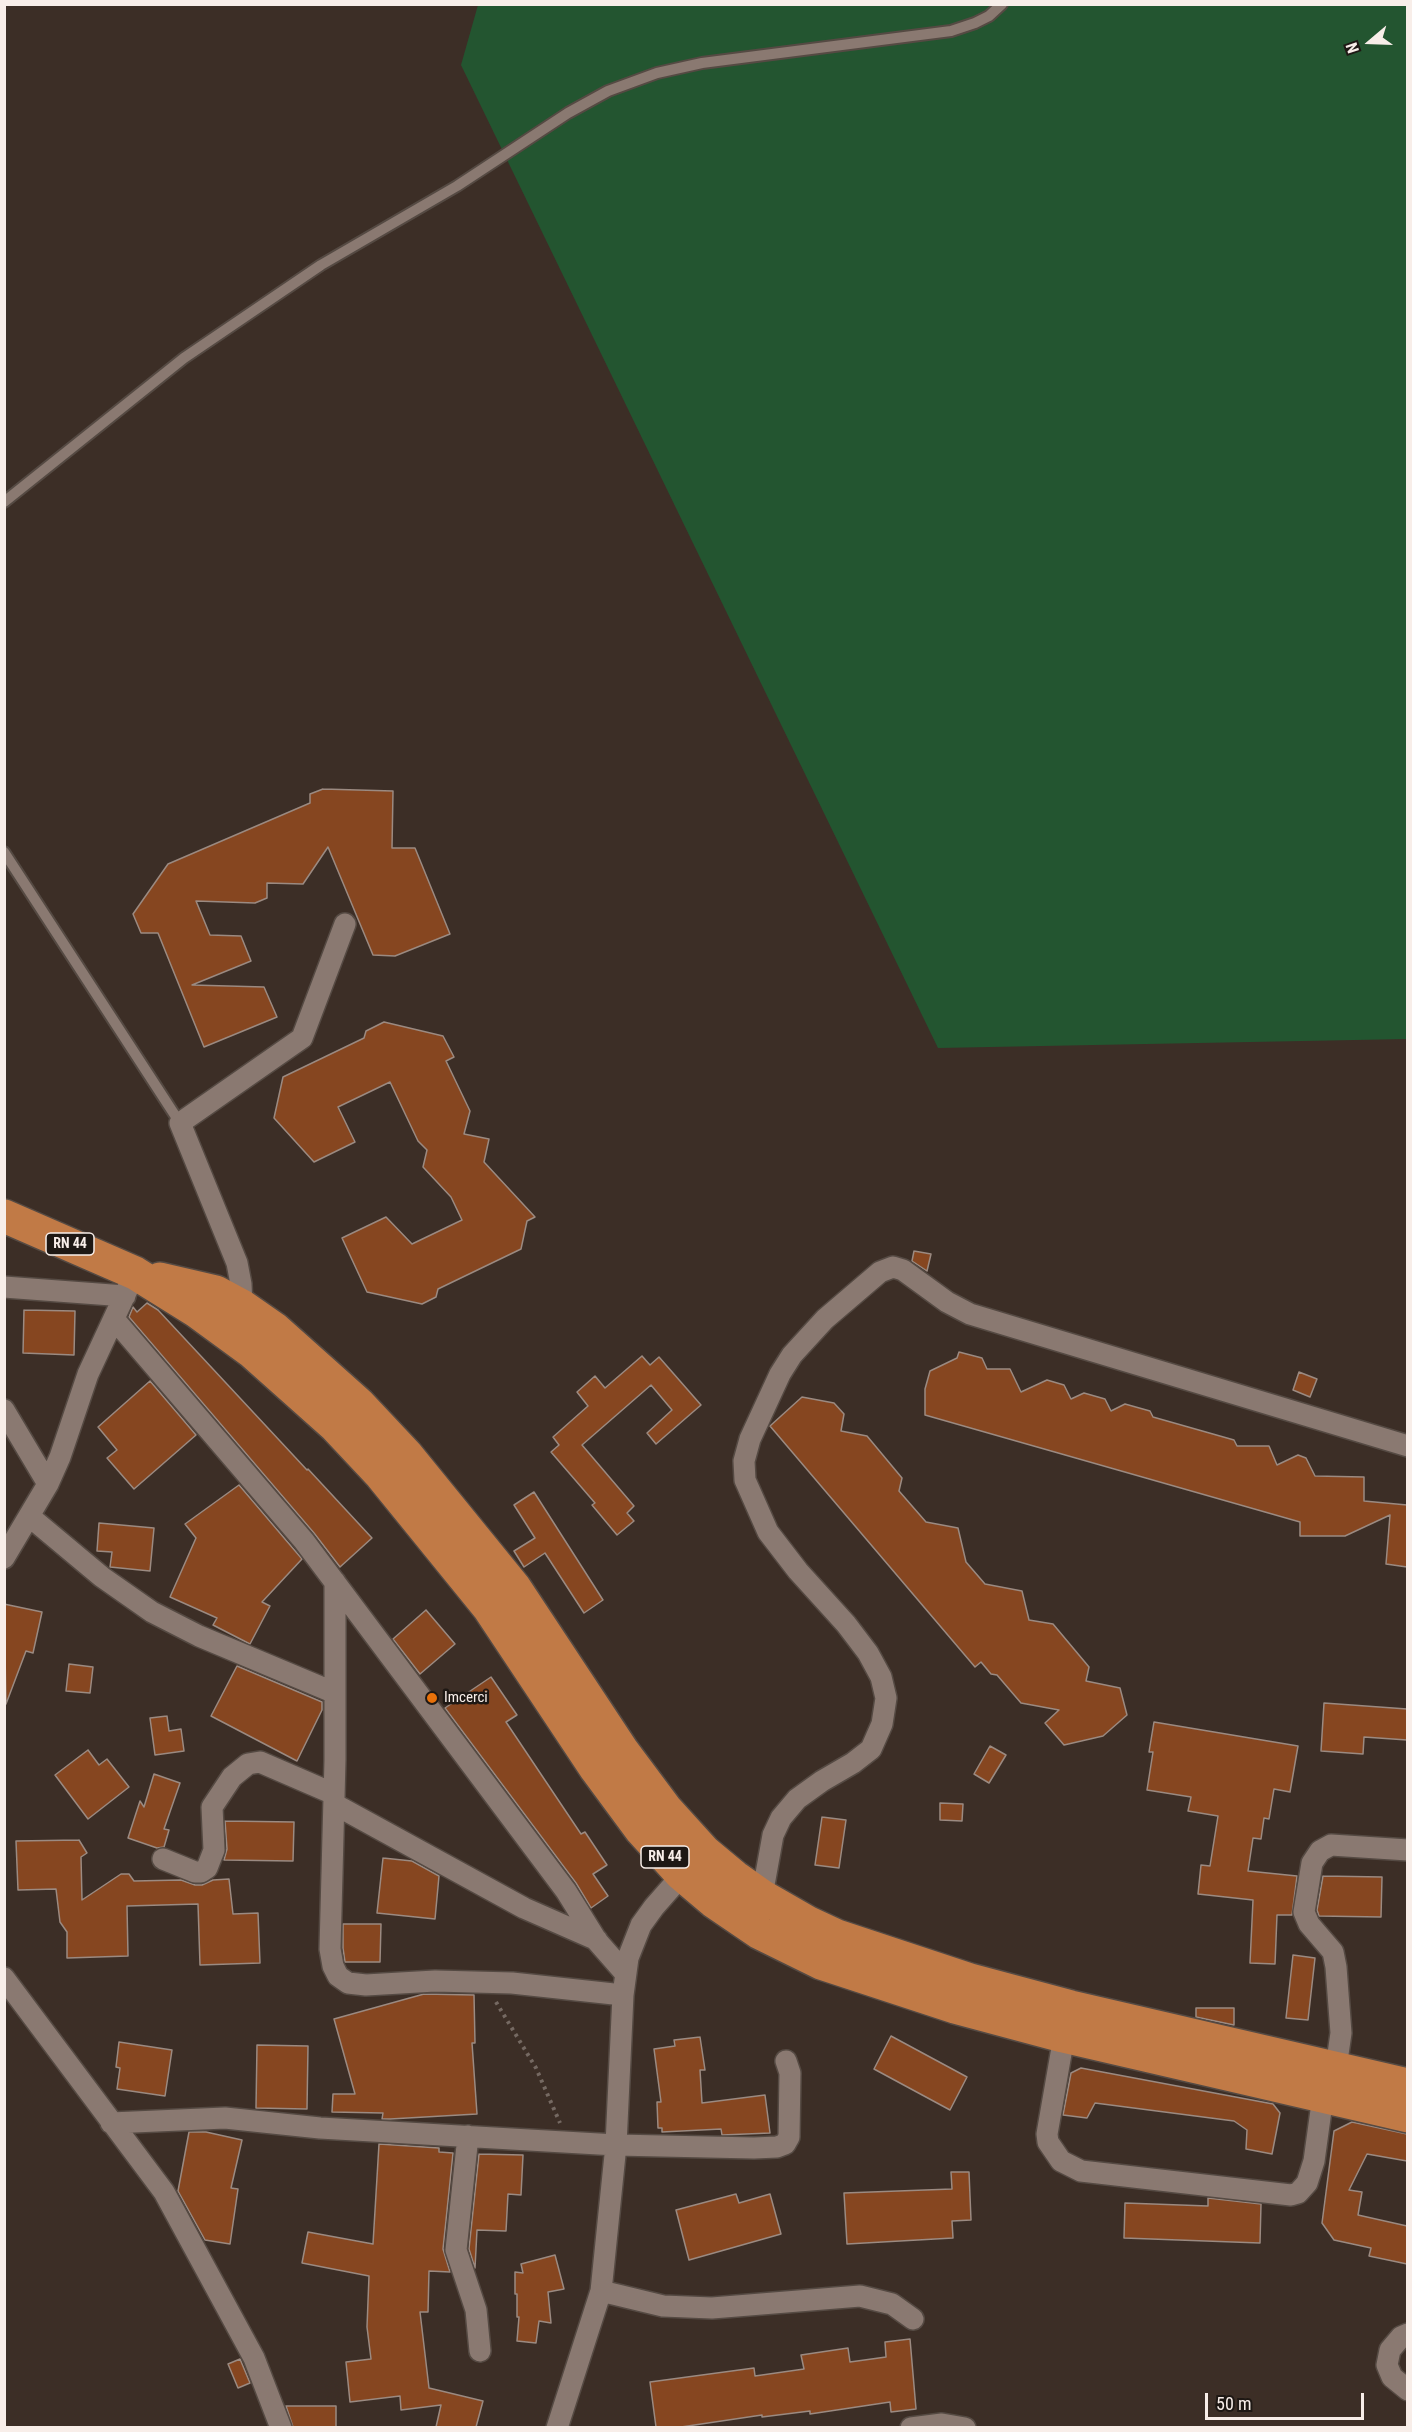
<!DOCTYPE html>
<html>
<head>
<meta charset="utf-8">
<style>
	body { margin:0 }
	#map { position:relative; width:1412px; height:2432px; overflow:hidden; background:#3c2e26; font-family:"Roboto Condensed",sans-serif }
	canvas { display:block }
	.frame { position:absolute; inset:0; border:6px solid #f8eee9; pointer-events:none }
	.north { position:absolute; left:1340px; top:12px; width:60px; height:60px; -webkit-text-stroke:4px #1e1814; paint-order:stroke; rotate:251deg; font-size:16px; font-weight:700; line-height:24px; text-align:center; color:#f8eee9 }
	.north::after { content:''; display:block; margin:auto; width:21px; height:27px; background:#f8eee9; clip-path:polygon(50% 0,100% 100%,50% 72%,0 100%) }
	.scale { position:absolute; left:1205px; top:2393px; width:159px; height:27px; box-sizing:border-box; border:3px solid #f8eee9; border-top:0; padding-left:8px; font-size:18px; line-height:21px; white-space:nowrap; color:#f8eee9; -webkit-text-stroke:4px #1e1814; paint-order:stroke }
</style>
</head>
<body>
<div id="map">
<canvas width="1412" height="2432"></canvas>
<div class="frame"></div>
<div class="north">N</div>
<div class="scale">50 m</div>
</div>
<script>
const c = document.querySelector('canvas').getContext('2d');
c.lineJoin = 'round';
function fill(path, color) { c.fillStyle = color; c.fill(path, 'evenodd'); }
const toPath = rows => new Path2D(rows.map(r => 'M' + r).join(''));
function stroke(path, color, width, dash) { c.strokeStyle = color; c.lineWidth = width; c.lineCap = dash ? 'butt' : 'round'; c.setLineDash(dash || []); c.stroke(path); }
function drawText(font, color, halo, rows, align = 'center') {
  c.font = font + ' "Roboto Condensed",sans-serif'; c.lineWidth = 5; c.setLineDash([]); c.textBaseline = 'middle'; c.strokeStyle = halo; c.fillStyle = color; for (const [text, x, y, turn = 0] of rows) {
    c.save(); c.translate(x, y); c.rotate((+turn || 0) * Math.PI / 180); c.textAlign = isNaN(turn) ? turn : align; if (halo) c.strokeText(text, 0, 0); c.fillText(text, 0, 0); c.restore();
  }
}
fill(toPath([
	[478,5,1407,5,1407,1039,938,1048,461,65]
]), '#235530');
const building = toPath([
	[323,789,393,791,392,848,415,848,450,934,395,956,373,955,328,847,303,884,267,883,267,898,255,903,196,901,210,935,241,936,251,961,192,985,264,987,277,1017,204,1047,158,933,141,933,133,914,168,864,310,803,310,794,323,789],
	[384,1022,443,1036,454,1057,446,1061,470,1111,464,1134,489,1139,484,1162,535,1217,527,1221,521,1249,438,1289,436,1297,422,1304,367,1292,342,1238,386,1217,412,1244,462,1220,451,1197,423,1167,427,1150,418,1141,390,1082,338,1107,355,1142,314,1162,274,1118,283,1077,364,1038,366,1031,384,1022],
	[914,1251,931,1254,927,1271,912,1261,914,1251],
	[147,1303,158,1310,307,1470,308,1469,372,1538,340,1567,314,1533,129,1317,133,1307,137,1312,147,1303],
	[24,1310,75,1311,74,1355,23,1353,24,1310],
	[959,1352,982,1358,987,1369,1010,1369,1021,1392,1047,1380,1064,1385,1071,1399,1084,1393,1105,1399,1111,1411,1125,1404,1150,1411,1153,1417,1234,1440,1237,1446,1269,1446,1277,1465,1298,1455,1306,1458,1315,1476,1364,1477,1364,1501,1407,1505,1407,1567,1386,1564,1390,1515,1345,1536,1300,1536,1300,1522,925,1415,925,1389,930,1371,957,1358,959,1352],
	[642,1356,650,1365,659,1357,701,1405,656,1444,647,1433,672,1410,651,1385,582,1445,634,1506,627,1513,634,1521,617,1535,592,1505,595,1503,551,1452,559,1445,553,1437,588,1406,577,1392,595,1376,605,1388,642,1356],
	[1299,1372,1317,1379,1310,1397,1293,1390,1299,1372],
	[150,1381,196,1435,134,1489,107,1458,117,1450,98,1427,150,1381],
	[802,1397,834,1403,844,1414,841,1431,867,1436,902,1478,899,1491,926,1522,958,1528,966,1562,985,1584,1022,1591,1029,1620,1053,1624,1089,1667,1086,1681,1120,1688,1127,1715,1103,1736,1064,1745,1045,1723,1059,1710,1021,1703,997,1675,991,1674,981,1662,975,1667,770,1426,802,1397],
	[239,1485,302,1559,262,1602,270,1606,250,1644,213,1625,217,1618,170,1597,196,1538,185,1524,239,1485],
	[534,1492,603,1600,584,1613,545,1553,524,1567,514,1551,535,1538,514,1505,534,1492],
	[99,1523,154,1528,150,1571,110,1567,112,1552,97,1551,99,1523],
	[4,1604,42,1612,33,1653,26,1651,6,1704,4,1604],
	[426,1610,455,1644,420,1674,393,1639,426,1610],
	[69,1664,93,1667,90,1693,66,1691,69,1664],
	[237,1666,322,1702,322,1710,297,1761,211,1716,237,1666],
	[491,1677,517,1715,506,1722,581,1834,585,1832,607,1865,593,1874,608,1896,591,1908,576,1883,445,1708,491,1677],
	[1324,1703,1407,1709,1407,1740,1364,1737,1363,1754,1321,1751,1324,1703],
	[167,1716,169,1731,181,1729,184,1751,155,1755,150,1718,167,1716],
	[1154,1722,1298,1746,1290,1792,1274,1789,1269,1819,1264,1818,1261,1839,1253,1838,1248,1871,1297,1876,1292,1915,1277,1915,1275,1964,1250,1963,1253,1900,1198,1894,1201,1865,1210,1866,1218,1816,1188,1811,1191,1797,1147,1790,1153,1752,1149,1752,1154,1722],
	[990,1746,1006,1755,989,1783,974,1774,990,1746],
	[88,1750,99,1765,107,1759,129,1787,88,1819,55,1775,88,1750],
	[154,1774,180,1783,164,1829,169,1830,164,1847,157,1848,128,1838,140,1801,144,1807,154,1774],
	[940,1803,963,1804,962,1821,940,1820,940,1803],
	[822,1817,846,1820,839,1868,815,1865,822,1817],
	[225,1821,294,1822,293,1861,224,1860,227,1849,225,1821],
	[79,1840,87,1853,81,1857,82,1900,121,1874,129,1874,134,1881,181,1880,195,1885,202,1885,213,1880,229,1879,233,1914,258,1913,260,1963,200,1965,198,1904,127,1906,128,1956,67,1958,67,1932,60,1922,56,1889,18,1890,16,1841,79,1840],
	[383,1858,412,1861,439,1876,435,1919,377,1913,383,1858],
	[1323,1876,1382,1877,1381,1917,1319,1916,1317,1910,1323,1876],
	[343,1924,381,1924,380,1962,345,1962,343,1948,343,1924],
	[1293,1955,1315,1958,1308,2020,1286,2018,1293,1955],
	[424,1994,474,1995,475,2043,472,2043,477,2114,390,2119,382,2119,383,2113,332,2112,333,2094,355,2094,334,2019,424,1994],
	[1196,2008,1234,2008,1234,2025,1196,2017,1196,2008],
	[891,2036,967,2077,950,2110,874,2069,891,2036],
	[700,2037,705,2070,700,2070,702,2103,765,2095,770,2133,722,2135,721,2129,662,2132,662,2128,658,2128,657,2102,661,2102,654,2049,675,2046,674,2040,700,2037],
	[119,2042,172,2050,165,2096,117,2089,120,2068,116,2067,119,2042],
	[257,2045,308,2046,307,2109,256,2108,257,2045],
	[1081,2068,1273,2104,1280,2113,1272,2154,1246,2149,1247,2130,1234,2121,1095,2103,1087,2118,1063,2115,1071,2073,1081,2068],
	[1352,2122,1407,2134,1407,2161,1367,2154,1349,2190,1362,2192,1358,2215,1407,2226,1407,2264,1369,2256,1371,2248,1334,2240,1322,2223,1334,2131,1352,2122],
	[189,2132,206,2132,242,2140,231,2188,238,2189,230,2244,205,2240,178,2191,189,2132],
	[379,2144,439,2148,439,2152,453,2153,443,2249,450,2272,429,2271,428,2312,420,2312,429,2388,483,2401,476,2427,436,2427,441,2405,401,2410,400,2396,350,2402,346,2362,371,2359,367,2327,369,2276,302,2263,308,2232,373,2244,379,2144],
	[479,2154,523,2155,521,2195,508,2194,506,2231,477,2230,475,2268,469,2249,479,2154],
	[951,2172,969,2172,971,2220,952,2221,953,2238,847,2244,844,2193,952,2189,951,2172],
	[736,2194,739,2203,770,2194,781,2234,689,2260,676,2210,736,2194],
	[1208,2198,1261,2204,1260,2243,1124,2238,1125,2203,1208,2206,1208,2198],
	[555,2255,564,2289,548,2292,551,2323,539,2321,536,2343,517,2341,519,2317,517,2317,517,2294,515,2294,515,2272,523,2273,521,2264,555,2255],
	[910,2339,916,2409,891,2412,890,2402,810,2414,810,2411,762,2417,762,2415,681,2427,656,2427,650,2382,754,2368,755,2376,804,2369,801,2355,848,2348,850,2362,886,2357,885,2342,910,2339],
	[240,2359,250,2383,238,2388,228,2364,240,2359],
	[286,2406,336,2406,336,2427,293,2427,286,2406]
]);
fill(building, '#864620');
stroke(building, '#9b8a81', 1.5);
const service = toPath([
	[4,502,184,358,321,265,457,186,568,113,608,91,657,73,702,63,951,31,975,23,989,16,1002,4],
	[4,852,180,1123]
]);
const minor = toPath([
	[4,1287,125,1296],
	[242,1306,241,1284,237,1263,180,1123,302,1038,345,924],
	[114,1319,304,1541,566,1891,597,1941,625,1973],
	[4,1410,48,1484],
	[29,1516,102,1577,152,1612,199,1636,335,1693],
	[4,1558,48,1484,60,1457,88,1374,135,1273],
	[335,1582,335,1760,330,1949,333,1966,338,1976,348,1983,366,1985,435,1981,512,1983,623,1995],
	[334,1804,524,1908,597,1940],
	[163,1859,195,1872,201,1872,207,1868,214,1850,212,1807,232,1777,248,1764,260,1762,334,1794],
	[762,1896,773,1835,781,1818,797,1799,822,1781,853,1763,871,1749,882,1724,886,1698,881,1677,868,1653,846,1624,798,1571,768,1532,745,1480,744,1461,750,1439,780,1374,792,1355,825,1319,880,1272,893,1267,903,1270,947,1302,970,1314,1408,1446],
	[4,1978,164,2192,254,2358,281,2428],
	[1066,2025,1047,2134,1048,2142,1061,2161,1081,2171,1291,2195,1298,2193,1307,2183,1314,2161,1323,2096],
	[1336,2068,1341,2033,1336,1967,1333,1952,1309,1924,1304,1912,1312,1863,1320,1851,1331,1845,1408,1850],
	[111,2123,225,2118,320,2128,616,2145,754,2148,777,2147,785,2144,789,2137,790,2073,786,2061],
	[468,2136,456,2250,476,2310,480,2351],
	[601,2291,663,2306,712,2308,860,2296,892,2304,913,2319],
	[1408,2334,1401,2337,1390,2350,1387,2365,1392,2377,1408,2390],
	[557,2428,601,2291,616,2145,623,1995,628,1958,641,1925,654,1907,690,1866],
	[911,2428,942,2424,965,2428]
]);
const primary = toPath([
	[4,1216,135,1273,196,1311,252,1352,335,1426,381,1475,489,1608,596,1769,641,1830,681,1874,713,1901,760,1933,821,1963,955,2007,1063,2036,1408,2116],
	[160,1279,216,1292,242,1306,275,1329,359,1404,406,1454,515,1588,622,1750,666,1809,705,1852,735,1877,762,1896,809,1923,837,1936,970,1980,1071,2007,1408,2085]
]);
stroke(service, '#554a43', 14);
stroke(minor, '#554a43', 24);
stroke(primary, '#554a43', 36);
stroke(toPath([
	[496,2002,536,2068,560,2123]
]), '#756962', 4, [3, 4.5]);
stroke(service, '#8a7971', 10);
stroke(minor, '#8a7971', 21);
stroke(primary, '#c17a46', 33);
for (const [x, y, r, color] of [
	[432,1698,6,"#e8710a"]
]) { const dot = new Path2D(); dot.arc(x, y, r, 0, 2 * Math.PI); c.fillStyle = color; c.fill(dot); stroke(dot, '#1e1814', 2); }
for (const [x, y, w] of [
	[70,1244,48],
	[665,1857,48]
]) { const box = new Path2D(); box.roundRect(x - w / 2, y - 11, w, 22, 4.5); c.fillStyle = '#1e1814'; c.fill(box); stroke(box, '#f8eee9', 1.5); }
drawText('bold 14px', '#f8eee9', null, [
	["RN 44",70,1244],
	["RN 44",665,1857]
]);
drawText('15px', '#f8eee9', '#1e1814', [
	["Imcerci",444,1698]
], 'left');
</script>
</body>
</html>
